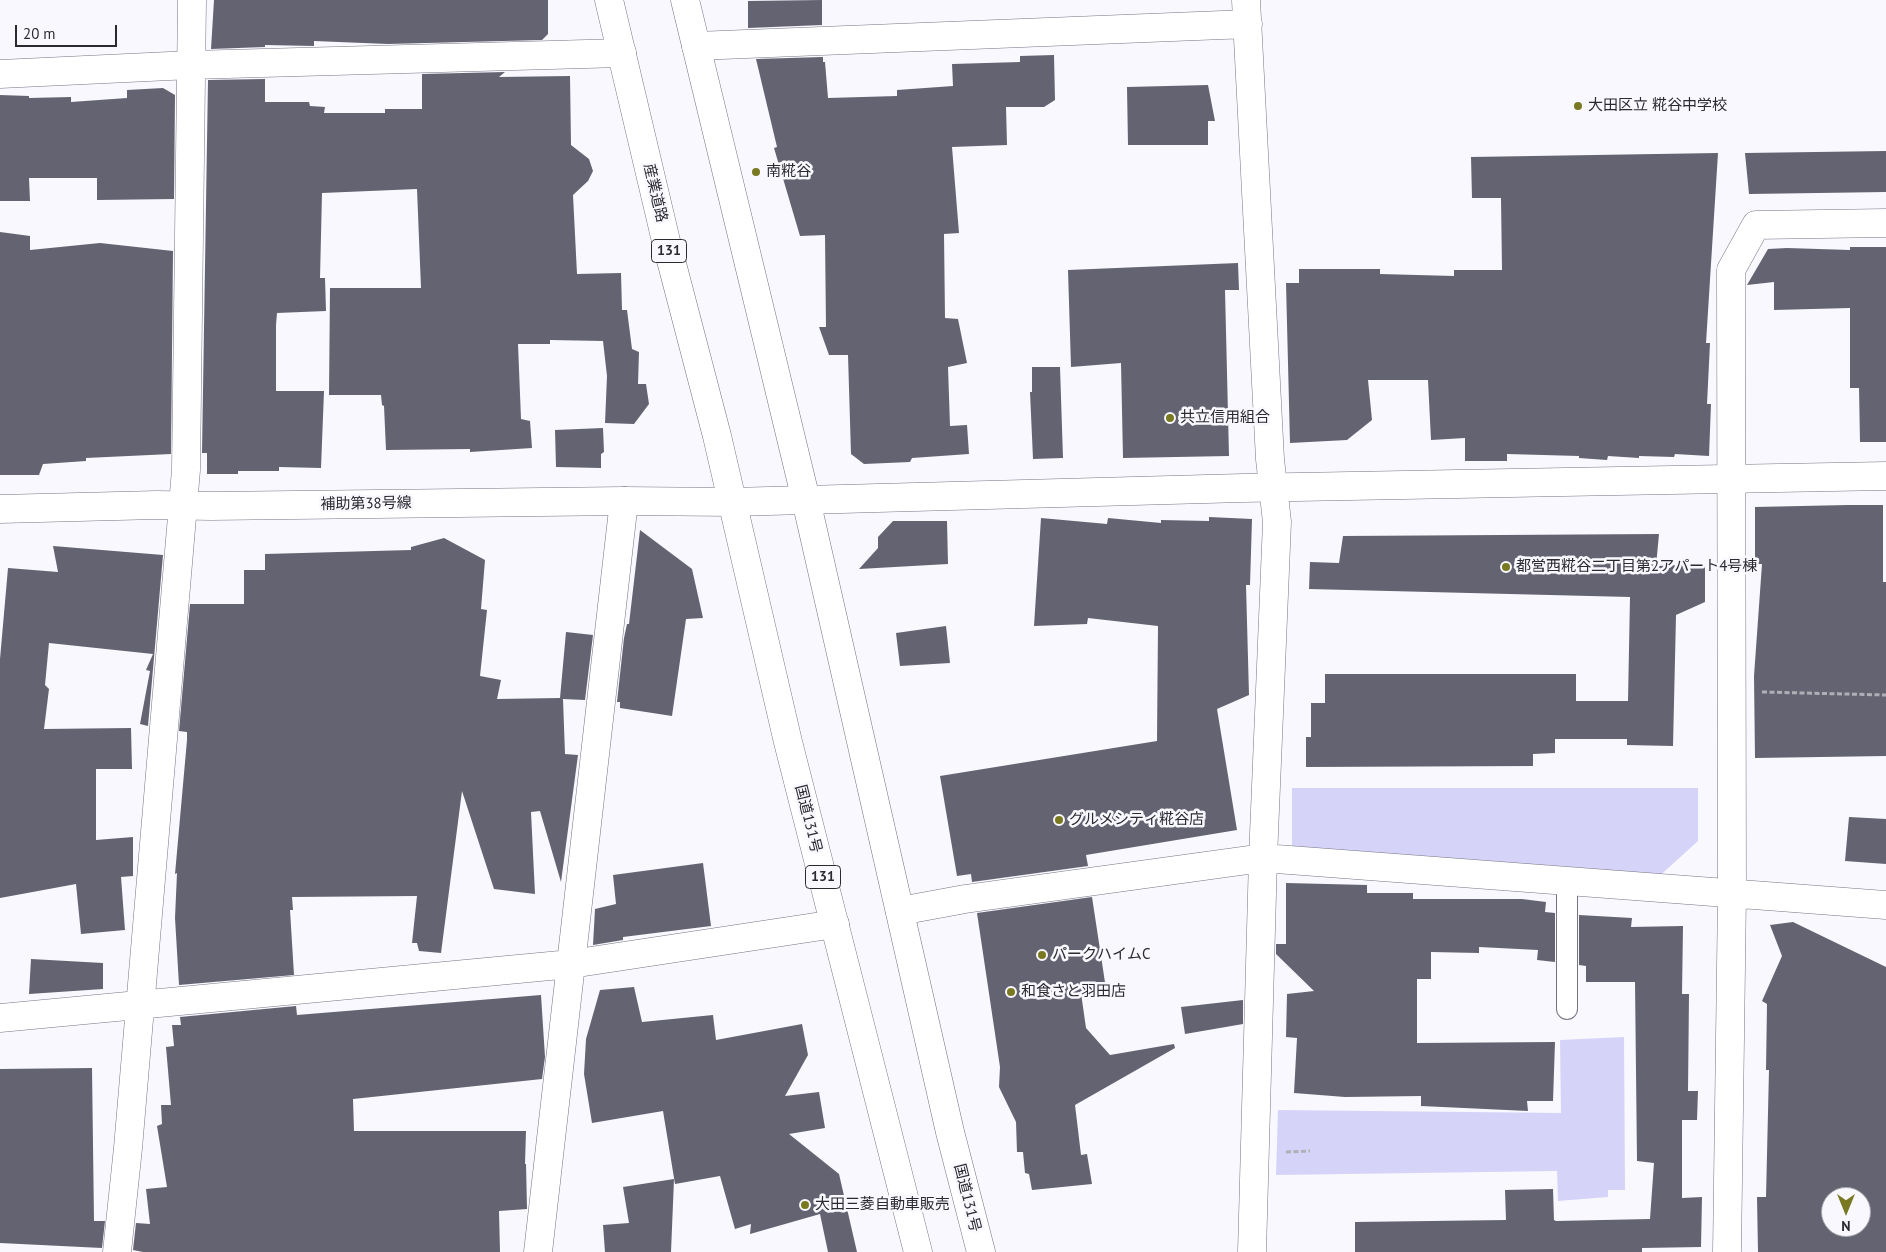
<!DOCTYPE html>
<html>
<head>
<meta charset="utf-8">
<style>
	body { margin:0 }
	#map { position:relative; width:1886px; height:1252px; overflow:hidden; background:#f8f8fe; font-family:"PT Sans",sans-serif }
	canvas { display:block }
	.north { position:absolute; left:1821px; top:1187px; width:50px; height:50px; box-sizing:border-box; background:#f8f8fe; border:1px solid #a6a6ac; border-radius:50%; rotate:180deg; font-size:14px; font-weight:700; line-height:20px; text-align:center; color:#2a2a30 }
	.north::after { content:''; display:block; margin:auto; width:18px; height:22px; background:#797921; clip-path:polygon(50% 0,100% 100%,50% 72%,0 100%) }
	.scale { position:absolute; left:15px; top:25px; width:102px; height:22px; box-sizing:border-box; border:2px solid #2a2a30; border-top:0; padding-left:6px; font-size:15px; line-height:18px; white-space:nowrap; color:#2a2a30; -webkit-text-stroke:4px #f8f8fe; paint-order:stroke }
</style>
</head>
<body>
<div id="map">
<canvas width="1886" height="1252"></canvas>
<div class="north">N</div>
<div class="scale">20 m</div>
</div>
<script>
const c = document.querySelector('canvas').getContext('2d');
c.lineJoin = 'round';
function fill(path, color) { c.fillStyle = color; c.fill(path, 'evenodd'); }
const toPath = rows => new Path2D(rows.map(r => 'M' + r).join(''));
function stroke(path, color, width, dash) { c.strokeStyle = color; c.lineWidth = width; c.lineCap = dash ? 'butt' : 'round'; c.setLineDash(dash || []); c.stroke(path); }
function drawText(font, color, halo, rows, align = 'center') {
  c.font = font + ' "PT Sans","Noto Sans JP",sans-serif'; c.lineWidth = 5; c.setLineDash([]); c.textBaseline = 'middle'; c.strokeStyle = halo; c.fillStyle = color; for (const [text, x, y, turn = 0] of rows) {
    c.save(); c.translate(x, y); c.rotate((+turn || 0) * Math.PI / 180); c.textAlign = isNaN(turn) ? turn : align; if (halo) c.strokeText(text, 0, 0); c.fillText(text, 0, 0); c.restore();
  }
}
fill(toPath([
	[1292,788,1698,788,1698,841,1655,880,1292,854],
	[1624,1037,1625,1190,1608,1190,1608,1197,1558,1201,1557,1171,1276,1175,1278,1110,1561,1113,1560,1040]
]), '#d6d3f8');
fill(toPath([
	[214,0,548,0,548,34,542,40,388,44,314,41,314,46,265,45,265,47,211,49],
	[822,0,822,25,748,28,748,1],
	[1054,55,1055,100,1044,107,1006,107,1007,145,952,147,959,233,944,234,945,318,958,319,967,363,948,367,950,426,967,425,969,454,912,458,910,462,864,464,851,454,848,355,829,355,819,327,826,327,825,235,800,236,774,148,777,147,756,59,823,57,823,62,825,62,828,98,897,96,897,90,953,86,952,64,1020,62,1020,56],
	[505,72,499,77,570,76,571,145,589,159,593,171,588,181,573,195,577,274,621,273,622,310,627,310,632,349,639,352,638,384,646,384,649,404,634,424,605,423,607,376,603,341,550,340,550,344,518,344,521,419,530,421,532,448,470,452,470,449,386,450,384,406,382,405,381,395,329,395,330,288,421,288,417,189,322,193,320,278,325,278,326,311,277,313,276,325,276,391,324,391,321,468,279,467,279,471,238,471,238,474,207,474,207,453,202,453,208,80,265,79,265,102,309,102,310,106,325,107,324,113,385,113,385,109,422,109,422,74],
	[1208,85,1215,121,1208,121,1208,145,1128,145,1127,87],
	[163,88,175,95,174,199,97,200,97,178,29,178,30,201,0,201,0,95,29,96,29,98,71,97,71,102,127,98,127,90],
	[1886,151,1886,192,1749,194,1745,153],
	[1718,153,1706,343,1710,343,1707,404,1711,404,1709,456,1675,454,1674,457,1639,456,1639,458,1608,456,1607,460,1579,458,1579,456,1507,454,1507,461,1465,461,1465,438,1431,440,1428,380,1368,380,1372,420,1347,440,1290,443,1286,283,1299,283,1299,269,1380,269,1380,274,1454,276,1454,270,1502,270,1501,198,1472,198,1471,157],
	[0,232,30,236,30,250,100,243,173,251,171,454,86,458,86,461,43,464,39,475,0,475],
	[1850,247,1886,247,1886,442,1860,442,1859,388,1850,388,1850,308,1774,310,1774,282,1747,285,1768,249,1787,248,1850,250],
	[1238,263,1239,290,1225,290,1229,456,1123,458,1121,363,1071,367,1068,270],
	[1032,367,1060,367,1063,458,1033,459,1030,392,1032,392],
	[603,428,604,452,601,454,601,468,556,467,555,430],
	[1848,505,1883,505,1883,582,1886,582,1886,756,1755,758,1754,676,1762,564,1755,564,1755,507],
	[1209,517,1252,519,1250,585,1246,585,1249,695,1217,709,1237,830,1086,855,1088,866,972,882,971,874,957,876,940,776,1157,741,1158,626,1088,618,1087,624,1034,626,1041,518,1107,524,1108,518,1161,523,1161,520,1209,521],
	[893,521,947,521,948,564,859,569,878,548,878,537],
	[640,530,692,569,703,618,686,619,672,716,620,708,620,702,617,702,624,638,627,624,629,624],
	[1659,534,1656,566,1705,564,1705,602,1676,615,1673,746,1627,745,1627,739,1555,739,1555,753,1533,754,1533,766,1306,767,1306,737,1311,737,1311,703,1325,703,1325,674,1576,674,1576,701,1628,701,1630,597,1309,589,1310,562,1339,563,1343,536],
	[444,538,485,560,481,609,487,610,480,676,501,680,497,699,560,698,566,632,593,635,585,700,563,699,565,754,578,755,561,882,540,811,531,812,535,894,494,889,462,791,441,953,419,951,417,943,412,943,417,896,292,897,293,910,290,910,294,975,179,985,175,918,177,873,175,874,187,740,187,732,179,731,190,604,244,604,244,570,265,570,265,554,411,550,411,547],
	[53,546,163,555,148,726,140,724,150,671,146,670,153,654,49,643,45,685,49,689,44,729,131,728,132,769,96,769,96,840,133,837,133,876,121,877,125,930,81,934,76,884,0,898,0,659,8,568,58,572],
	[946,626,950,663,900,666,896,633],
	[1849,817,1886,819,1886,864,1845,861],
	[703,863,711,926,623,937,623,940,593,945,595,909,616,904,613,875],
	[1286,883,1367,885,1367,893,1413,893,1413,899,1522,899,1546,902,1545,912,1555,913,1555,962,1537,960,1538,950,1479,947,1479,953,1431,952,1431,979,1417,979,1417,1043,1555,1042,1553,1101,1527,1101,1528,1111,1421,1106,1421,1096,1345,1097,1294,1093,1297,1038,1286,1037,1287,994,1314,991,1276,954,1276,944,1286,944],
	[1092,897,1106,989,1081,993,1086,1028,1110,1055,1174,1044,1175,1048,1075,1105,1081,1155,1087,1154,1092,1184,1032,1190,1029,1174,1025,1173,1023,1152,1017,1152,1016,1122,999,1087,1000,1067,977,913],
	[1579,915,1632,918,1631,927,1683,926,1682,994,1689,994,1688,1091,1698,1091,1697,1120,1682,1120,1682,1198,1702,1197,1701,1247,1642,1248,1642,1252,1355,1252,1355,1222,1506,1220,1505,1190,1553,1189,1554,1220,1556,1221,1650,1219,1654,1163,1637,1161,1635,982,1586,982,1586,966,1579,965],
	[1793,922,1886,967,1886,1252,1758,1252,1757,1197,1766,1197,1769,1070,1766,1070,1767,1004,1762,1001,1782,956,1770,925],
	[1831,1197,1861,1197,1861,1227,1831,1227],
	[31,959,103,963,103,989,29,994],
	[634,987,642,1022,713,1015,716,1040,802,1024,808,1055,785,1096,819,1092,825,1128,789,1134,839,1174,857,1252,828,1252,820,1214,750,1234,751,1224,735,1229,720,1176,675,1184,663,1111,592,1123,584,1074,586,1039,600,990],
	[541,995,545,1057,542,1079,353,1099,354,1131,526,1131,525,1164,526,1164,527,1209,499,1211,500,1252,143,1252,133,1250,136,1223,150,1224,146,1189,167,1187,157,1126,162,1124,161,1105,171,1105,166,1047,174,1046,172,1025,181,1025,180,1017,296,1006,297,1015],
	[1243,1000,1243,1024,1185,1034,1181,1007],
	[92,1068,94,1221,105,1221,102,1248,0,1243,0,1069],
	[674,1179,671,1252,605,1252,603,1225,629,1223,623,1187]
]), '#646371');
const service = toPath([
	[1567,1009,1567,882]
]);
const minor = toPath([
	[1246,0,1270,459,1277,522,1263,858,1252,1252],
	[696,46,1248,24],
	[0,74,191,65,622,53],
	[900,911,965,899,1263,858,1886,905],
	[0,1018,571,964,835,924],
	[117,1252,128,1148,186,470,192,0],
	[538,1252,624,501],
	[1727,1252,1732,895,1731,270,1756,225,1886,223]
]);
const tertiary = toPath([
	[0,509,157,505,211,506,624,501,732,502,1243,488,1886,476]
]);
const trunk = toPath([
	[609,0,666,241,717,436,788,742,918,1252],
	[685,0,806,500,950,1132,981,1252]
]);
stroke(service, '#777584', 22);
stroke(minor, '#777584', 29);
stroke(tertiary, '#777584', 29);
stroke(trunk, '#777584', 29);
stroke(toPath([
	[1762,692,1886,695],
	[1286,1152,1310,1151]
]), '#afafb5', 3, [5, 2.5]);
stroke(service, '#fff', 20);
stroke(minor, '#fff', 28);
stroke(tertiary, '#fff', 28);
stroke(trunk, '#fff', 28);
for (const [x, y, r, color] of [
	[1578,106,5,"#797921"],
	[756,172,5,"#797921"],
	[1170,418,5,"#797921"],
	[1506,567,5,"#797921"],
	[1059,820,5,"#797921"],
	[1042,955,5,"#797921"],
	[1011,992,5,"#797921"],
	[805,1205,5,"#797921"]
]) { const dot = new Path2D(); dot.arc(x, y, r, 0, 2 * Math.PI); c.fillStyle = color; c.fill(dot); stroke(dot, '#f8f8fe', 2); }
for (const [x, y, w] of [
	[669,251,35],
	[823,877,35]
]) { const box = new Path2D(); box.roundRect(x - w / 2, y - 11.5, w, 23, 4); c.fillStyle = '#f8f8fe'; c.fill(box); stroke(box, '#2a2a30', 1); }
drawText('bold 14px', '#2a2a30', null, [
	["131",669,251],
	["131",823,877]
]);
drawText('15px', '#2a2a30', '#f8f8fe', [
	["大田区立 糀谷中学校",1588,106],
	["南糀谷",766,172],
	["共立信用組合",1180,418],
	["都営西糀谷二丁目第2アパート4号棟",1516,567],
	["グルメシティ糀谷店",1069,820],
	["パークハイムC",1052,955],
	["和食さと羽田店",1021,992],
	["大田三菱自動車販売",815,1205]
], 'left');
drawText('15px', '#2a2a30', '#f8f8fe', [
	["産業道路",655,193,77],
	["補助第38号線",366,504,-1],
	["国道131号",808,819,76],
	["国道131号",967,1198,76]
]);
</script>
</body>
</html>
